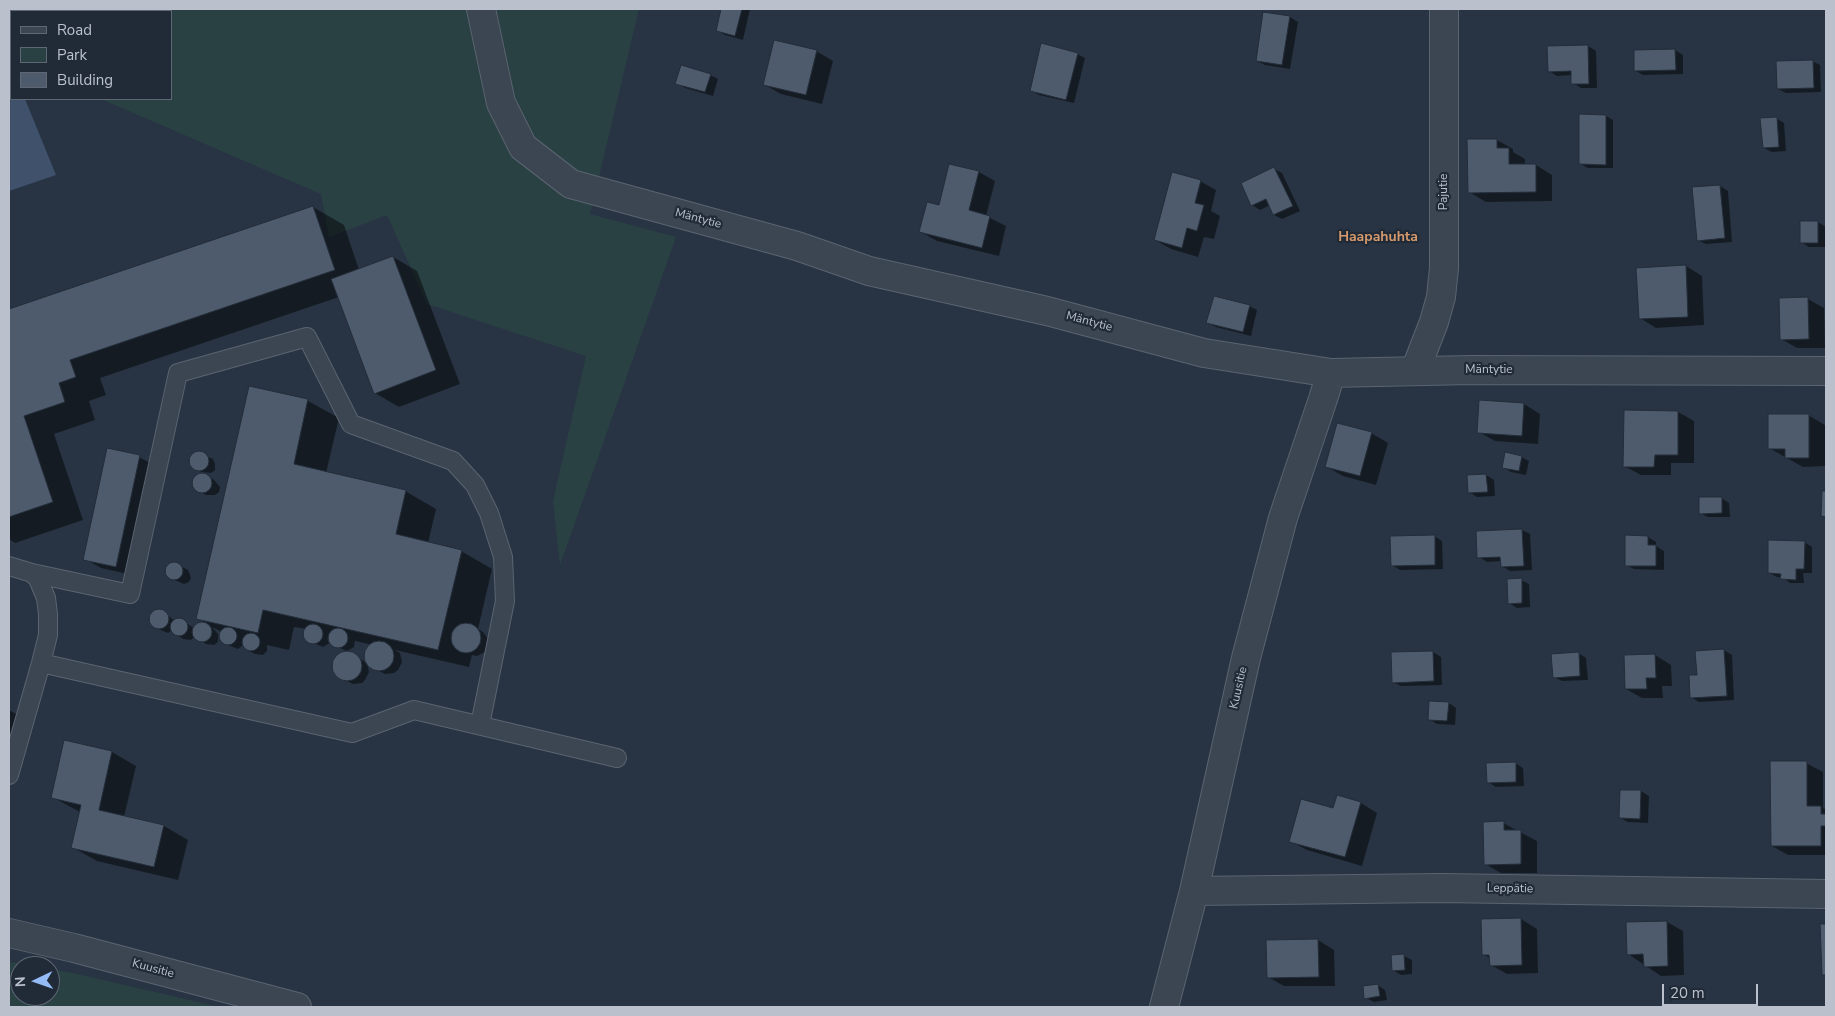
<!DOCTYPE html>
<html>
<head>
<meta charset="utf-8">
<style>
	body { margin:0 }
	#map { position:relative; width:1835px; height:1016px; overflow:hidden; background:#283443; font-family:"Nunito Sans",sans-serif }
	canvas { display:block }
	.frame { position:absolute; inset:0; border:10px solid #bac1cc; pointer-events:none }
	.legend { position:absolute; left:10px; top:10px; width:162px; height:90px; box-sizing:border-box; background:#212b38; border:1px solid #5e6773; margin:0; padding:6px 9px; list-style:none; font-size:15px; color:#bac1cc }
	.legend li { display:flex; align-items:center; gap:10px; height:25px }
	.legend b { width:25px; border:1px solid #5e6773 }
	.north { position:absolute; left:10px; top:956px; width:50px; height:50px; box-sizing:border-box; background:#212b38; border:1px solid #5e6773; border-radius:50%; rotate:267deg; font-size:14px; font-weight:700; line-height:20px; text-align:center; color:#bac1cc }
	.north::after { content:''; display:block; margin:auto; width:18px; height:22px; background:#95bbf6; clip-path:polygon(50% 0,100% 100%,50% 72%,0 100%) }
	.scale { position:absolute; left:1662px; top:984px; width:96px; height:22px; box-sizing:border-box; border:2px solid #bac1cc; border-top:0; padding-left:6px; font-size:15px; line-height:18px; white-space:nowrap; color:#bac1cc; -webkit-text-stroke:4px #212b38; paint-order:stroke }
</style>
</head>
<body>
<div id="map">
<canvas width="1835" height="1016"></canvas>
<div class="frame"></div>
<ul class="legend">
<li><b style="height:6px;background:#3c4653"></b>Road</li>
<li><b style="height:14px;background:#2a4144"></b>Park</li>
<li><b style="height:14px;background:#4e5b6c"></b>Building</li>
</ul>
<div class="north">N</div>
<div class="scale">20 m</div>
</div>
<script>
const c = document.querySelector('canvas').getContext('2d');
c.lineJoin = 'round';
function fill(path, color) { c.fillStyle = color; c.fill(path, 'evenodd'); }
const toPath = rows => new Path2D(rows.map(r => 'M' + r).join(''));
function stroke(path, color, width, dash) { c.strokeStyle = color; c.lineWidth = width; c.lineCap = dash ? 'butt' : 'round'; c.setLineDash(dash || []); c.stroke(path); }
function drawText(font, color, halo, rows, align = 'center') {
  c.font = font + ' "Nunito Sans",sans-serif'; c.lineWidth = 4.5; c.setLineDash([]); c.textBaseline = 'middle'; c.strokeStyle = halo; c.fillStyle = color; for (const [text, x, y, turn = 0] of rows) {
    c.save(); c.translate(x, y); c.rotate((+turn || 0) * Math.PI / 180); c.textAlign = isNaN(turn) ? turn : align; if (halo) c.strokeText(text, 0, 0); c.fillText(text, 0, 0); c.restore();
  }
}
fill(toPath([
	[9,9,639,9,590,214,676,237,560,565,553,501,586,356,427,304,387,215,329,237,321,194,101,99,171,99,171,11,11,11,11,60,9,59],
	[9,962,34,966,20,966,20,996,50,996,50,969,73,973,219,1007,9,1007]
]), '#2a4144');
fill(toPath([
	[14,99,25,99,56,175,9,191,9,101]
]), '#3f516b');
fill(toPath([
	[723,9,750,9,743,40,725,35,717,30],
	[1264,14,1290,17,1298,22,1290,69,1265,65,1257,61],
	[1588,46,1596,51,1597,88,1581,88,1573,83,1573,75,1557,76,1549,71],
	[1675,50,1683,55,1683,74,1643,75,1636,71],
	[816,51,833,61,822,104,781,94,765,85],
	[1077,54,1085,58,1074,103,1039,95,1031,90],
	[1812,61,1820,65,1821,92,1786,93,1778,89],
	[710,75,718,79,713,96,685,88,677,83],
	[1606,116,1613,120,1613,168,1588,168,1580,164],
	[1776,118,1784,123,1786,151,1772,152,1764,148],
	[1497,140,1513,149,1513,152,1525,159,1525,166,1536,165,1552,175,1552,201,1486,202,1469,192],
	[1274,169,1282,173,1300,211,1282,219,1274,215,1270,205,1260,210,1252,205],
	[979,172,995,181,986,216,1006,226,999,256,937,241,921,232,940,206],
	[1200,181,1216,190,1211,211,1220,216,1214,239,1204,237,1198,257,1171,249,1155,240],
	[1720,186,1728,191,1732,242,1706,244,1698,240],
	[313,207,344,225,359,270,393,257,417,271,460,384,399,407,375,393,339,297,100,378,106,395,89,401,95,420,54,434,83,520,15,543,9,539,9,310],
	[1818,222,1826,227,1826,247,1809,247,1801,242],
	[1686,266,1702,276,1704,325,1656,328,1640,318],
	[1808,299,1824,308,1825,348,1797,348,1781,339],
	[1249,306,1257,310,1251,336,1216,327,1208,323],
	[250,387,308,401,339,418,326,473,405,491,436,509,428,543,461,551,492,569,478,629,483,632,488,639,488,649,485,652,477,656,472,655,469,667,395,650,400,653,402,662,398,670,394,673,385,674,373,668,367,661,366,653,368,649,373,645,355,641,354,647,347,651,333,645,331,642,323,647,309,641,306,636,307,629,294,627,289,650,267,645,267,651,263,655,255,654,247,650,243,645,238,649,228,645,222,641,220,636,222,632,212,627,218,634,218,642,214,645,206,644,195,636,191,640,183,639,171,631,168,633,163,631,154,627,151,622,151,616,157,611,163,612,175,621,182,620,195,629,200,624,210,625,198,618],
	[1524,404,1540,414,1538,444,1495,441,1479,432],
	[1625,411,1678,412,1694,421,1694,463,1671,463,1671,475,1641,475,1624,466],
	[1808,415,1825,425,1825,466,1803,467,1769,448],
	[1371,433,1388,443,1376,485,1343,476,1327,467],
	[197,452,213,459,215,464,215,470,211,473,202,472,194,468,190,463,191,458],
	[139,457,156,466,132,575,101,568,85,559],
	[1521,457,1529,461,1526,475,1511,472,1503,467],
	[201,475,206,475,214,480,220,487,219,492,215,495,206,495,198,490,194,482,196,477],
	[1486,475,1494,480,1495,496,1477,497,1469,492,1468,476],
	[1721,498,1729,503,1730,517,1708,517,1700,513],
	[1522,530,1530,534,1532,570,1510,571,1502,566,1502,561,1487,562,1479,557],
	[1434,536,1442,541,1443,569,1400,570,1392,565],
	[1626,537,1648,537,1656,542,1656,546,1664,551,1664,570,1634,569,1626,565],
	[1804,542,1812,547,1812,573,1803,573,1804,583,1790,583,1782,577,1777,577,1769,573],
	[175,563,188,570,191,578,189,582,184,584,170,578,166,571,167,566],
	[1521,580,1529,584,1530,607,1517,608,1509,603],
	[1724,650,1732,655,1734,700,1699,702,1691,697,1698,676],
	[346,652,351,653,367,663,369,672,365,680,362,683,353,684,349,682,340,678,334,671,333,663,338,655],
	[1433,652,1441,657,1442,685,1401,686,1393,682,1392,654],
	[1578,653,1586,658,1588,680,1562,681,1554,677],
	[1655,655,1671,665,1672,686,1662,686,1663,698,1642,698,1626,689],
	[1449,703,1456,708,1455,725,1437,724,1429,719],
	[9,710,16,714,11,734,9,733],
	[65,742,112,752,136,766,124,817,164,826,188,840,178,880,97,861,72,847,80,812,52,797],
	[1515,763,1523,768,1524,786,1496,787,1488,782],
	[1806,763,1823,772,1823,808,1826,810,1826,855,1788,855,1772,846],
	[1641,791,1649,796,1648,823,1628,822,1620,818],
	[1361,803,1377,813,1362,866,1307,850,1290,841,1334,810],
	[1503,823,1537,841,1537,873,1501,873,1485,864],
	[1521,919,1537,929,1538,973,1507,974,1491,965,1491,959,1483,954],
	[1667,922,1683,931,1684,975,1661,976,1628,954],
	[1822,925,1826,925,1826,976,1823,974],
	[1318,940,1334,950,1335,986,1284,986,1268,977],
	[1404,956,1412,960,1412,974,1401,975,1393,970],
	[1377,985,1385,990,1387,1000,1374,1002,1366,998]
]), '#0007');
const building = toPath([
	[721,9,742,9,735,36,716,31,721,9],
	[1263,12,1290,16,1282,65,1256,61,1263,12],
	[774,40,817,50,806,95,763,85,774,40],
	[1041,43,1078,53,1066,100,1030,91,1041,43],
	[1588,45,1589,84,1571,84,1571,71,1548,72,1547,46,1588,45],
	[1675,49,1676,70,1634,71,1634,50,1675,49],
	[1813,60,1814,88,1777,89,1776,61,1813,60],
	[681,65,711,74,705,92,675,84,681,65],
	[1579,114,1606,115,1606,165,1579,164,1579,114],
	[1777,117,1779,147,1763,148,1760,118,1777,117],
	[1467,139,1497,139,1497,148,1509,148,1509,164,1536,164,1536,192,1468,193,1467,139],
	[949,164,979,171,969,210,990,216,982,248,919,232,927,202,939,205,949,164],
	[1274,167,1293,206,1273,215,1266,199,1251,206,1241,183,1274,167],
	[1172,172,1201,180,1195,203,1204,205,1197,231,1187,228,1182,248,1154,240,1172,172],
	[1720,185,1725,238,1697,241,1692,187,1720,185],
	[313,206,335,270,70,360,76,377,59,383,65,402,24,416,53,502,9,517,9,309,313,206],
	[1800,221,1818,221,1818,243,1800,243,1800,221],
	[393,256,436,370,374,394,331,279,393,256],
	[1686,265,1688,317,1639,319,1636,268,1686,265],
	[1214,296,1250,305,1243,332,1206,323,1214,296],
	[1808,297,1809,339,1780,340,1779,298,1808,297],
	[249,386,308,399,294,464,406,490,396,534,462,550,438,650,263,610,258,633,196,619,249,386],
	[1479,400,1524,403,1522,436,1477,433,1479,400],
	[1624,410,1678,411,1678,455,1655,455,1654,467,1623,467,1624,410],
	[1768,414,1809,414,1809,458,1785,458,1785,449,1768,449,1768,414],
	[1337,423,1372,432,1360,476,1325,467,1337,423],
	[107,448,140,455,116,567,83,560,107,448],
	'189 461a10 10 0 1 1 20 0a10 10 0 1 1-20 0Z',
	[1505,452,1522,456,1519,471,1502,468,1505,452],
	'192 483a10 10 0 1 1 20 0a10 10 0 1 1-20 0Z',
	[1486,474,1488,492,1468,493,1467,475,1486,474],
	[1822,491,1826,491,1826,517,1821,516,1822,491],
	[1699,497,1722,497,1722,513,1699,514,1699,497],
	[1522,529,1524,566,1501,567,1500,557,1477,558,1476,531,1522,529],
	[1435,535,1435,565,1391,566,1390,536,1435,535],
	[1625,535,1648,536,1648,545,1656,545,1656,566,1625,566,1625,535],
	[1768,540,1805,541,1804,569,1796,569,1796,580,1780,579,1781,574,1768,573,1768,540],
	'165 571a9 9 0 1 1 18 0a9 9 0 1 1-18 0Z',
	[1522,578,1522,603,1508,604,1507,579,1522,578],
	'149 619a10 10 0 1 1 20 0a10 10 0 1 1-20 0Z',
	'170 627a9 9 0 1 1 18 0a9 9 0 1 1-18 0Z',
	'192 632a10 10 0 1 1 20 0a10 10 0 1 1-20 0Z',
	'451 638a15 15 0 1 1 30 0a15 15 0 1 1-30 0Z',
	'303 634a10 10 0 1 1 20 0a10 10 0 1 1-20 0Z',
	'219 636a9 9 0 1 1 18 0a9 9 0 1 1-18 0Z',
	'328 638a10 10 0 1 1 20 0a10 10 0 1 1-20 0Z',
	'242 642a9 9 0 1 1 18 0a9 9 0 1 1-18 0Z',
	'364 656a15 15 0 1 1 30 0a15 15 0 1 1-30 0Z',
	[1724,649,1727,696,1690,698,1689,675,1697,675,1695,651,1724,649],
	[1433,651,1434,681,1392,683,1391,652,1433,651],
	'332 666a15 15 0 1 1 30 0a15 15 0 1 1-30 0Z',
	[1579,652,1580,676,1553,678,1551,654,1579,652],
	[1655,654,1656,678,1646,678,1647,689,1625,689,1624,655,1655,654],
	[1429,701,1449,702,1447,721,1428,720,1429,701],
	[64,740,112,751,99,810,164,825,154,867,71,848,81,805,51,798,64,740],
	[1770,761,1807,761,1807,806,1821,806,1821,814,1826,814,1826,826,1821,826,1821,846,1771,846,1770,761],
	[1516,762,1516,782,1487,783,1486,763,1516,762],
	[1620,790,1641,790,1640,819,1619,818,1620,790],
	[1337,795,1361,802,1345,857,1289,842,1301,799,1333,808,1337,795],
	[1504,821,1504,830,1521,830,1521,864,1484,865,1483,822,1504,821],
	[1521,918,1522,965,1490,966,1489,955,1482,955,1481,919,1521,918],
	[1667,921,1668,966,1644,967,1643,954,1627,955,1626,922,1667,921],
	[1820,924,1826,924,1826,975,1822,975,1820,924],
	[1318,939,1319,977,1267,978,1266,940,1318,939],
	[1404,954,1405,970,1392,971,1391,955,1404,954],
	[1378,984,1380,996,1364,999,1363,986,1378,984]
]);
fill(building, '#4e5b6c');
stroke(building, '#232d3a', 1);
const service = toPath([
	[9,566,32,573,38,579,46,598,48,614,48,635,41,663,9,775],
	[32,573,130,594,178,373,307,337,351,424,453,461,475,485,489,513,503,557,505,601,480,725],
	[41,663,352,733,414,710,617,758]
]);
const minor = toPath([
	[481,9,501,103,523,147,571,184,797,246,869,271,1047,311,1204,353,1331,373,1471,370,1826,371],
	[1415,371,1434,322,1441,297,1444,268,1444,9],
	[1194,891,1441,888,1826,894],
	[9,933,74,948,297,1007],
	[1164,1007,1194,891,1246,658,1283,518,1323,399,1331,373]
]);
stroke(service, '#5b6470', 20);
stroke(minor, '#5b6470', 30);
stroke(service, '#3c4653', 18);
stroke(minor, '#3c4653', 28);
drawText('12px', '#bac1cc', '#212b38', [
	["Pajutie",1444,192,-90],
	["Mäntytie",698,219,15],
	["Mäntytie",1089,322,15],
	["Mäntytie",1489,370],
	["Kuusitie",1239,688,-77],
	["Leppätie",1510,889,1],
	["Kuusitie",153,969,15]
]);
drawText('bold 14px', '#d4996d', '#212b38', [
	["Haapahuhta",1378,238]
]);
</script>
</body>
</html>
